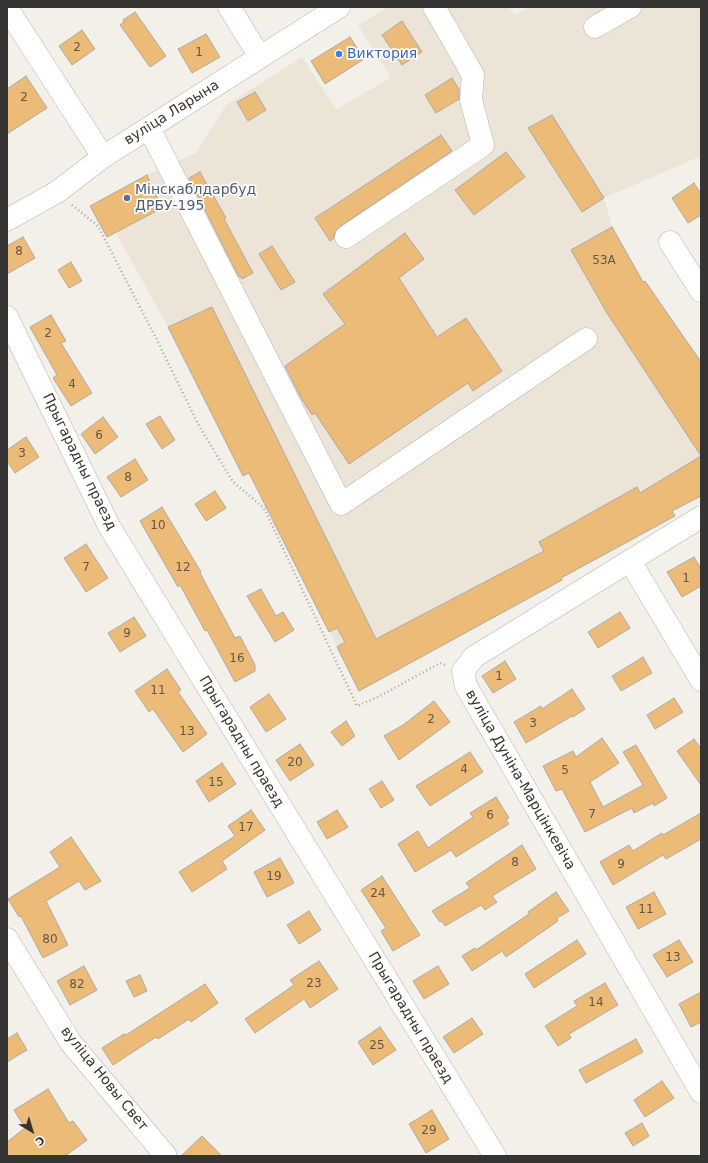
<!DOCTYPE html>
<html>
<head>
<meta charset="utf-8">
<style>
	body { margin:0 }
	#map { position:relative; width:708px; height:1163px; overflow:hidden; background:#f3efe9; font-family:"DejaVu Sans",sans-serif }
	canvas { display:block }
	.frame { position:absolute; inset:0; border:8px solid #363432; pointer-events:none }
	.north { position:absolute; left:12px; top:1111px; width:40px; height:40px; -webkit-text-stroke:3px #fffcf9; paint-order:stroke; rotate:142deg; font-size:11px; font-weight:700; line-height:16px; text-align:center; color:#363432 }
	.north::after { content:''; display:block; margin:auto; width:14px; height:18px; background:#363432; clip-path:polygon(50% 0,100% 100%,50% 72%,0 100%) }
</style>
</head>
<body>
<div id="map">
<canvas width="708" height="1163"></canvas>
<div class="frame"></div>
<div class="north">С</div>
</div>
<script>
const c = document.querySelector('canvas').getContext('2d');
c.lineJoin = 'round';
function fill(path, color) { c.fillStyle = color; c.fill(path, 'evenodd'); }
const toPath = rows => new Path2D(rows.map(r => 'M' + r).join(''));
function stroke(path, color, width, dash) { c.strokeStyle = color; c.lineWidth = width; c.lineCap = dash ? 'butt' : 'round'; c.setLineDash(dash || []); c.stroke(path); }
function drawText(font, color, halo, rows, align = 'center') {
  c.font = font + ' "DejaVu Sans",sans-serif'; c.lineWidth = 3.5; c.setLineDash([]); c.textBaseline = 'middle'; c.strokeStyle = halo; c.fillStyle = color; for (const [text, x, y, turn = 0] of rows) {
    c.save(); c.translate(x, y); c.rotate((+turn || 0) * Math.PI / 180); c.textAlign = isNaN(turn) ? turn : align; if (halo) c.strokeText(text, 0, 0); c.fillText(text, 0, 0); c.restore();
  }
}
fill(toPath([
	[389,7,509,7,515,15,530,7,701,7,701,156,604,198,612,227,638,272,642,283,645,281,701,362,701,496,672,511,675,516,561,578,562,580,359,691,250,473,243,476,168,327,116,233,107,237,90,206,147,175,196,153,226,105,302,57,336,109,391,78,358,25]
]), '#ede4d8');
const building = toPath([
	[135,12,166,56,150,67,120,25,124,22,123,20,135,12],
	[402,21,422,52,402,65,382,35,402,21],
	[82,30,95,49,72,65,59,46,82,30],
	[206,34,220,57,192,73,178,49,206,34],
	[350,37,364,59,325,84,311,61,350,37],
	[26,76,47,108,7,134,7,89,26,76],
	[452,78,459,89,459,99,436,113,425,95,452,78],
	[255,92,266,110,248,121,237,102,255,92],
	[552,115,604,198,582,212,528,128,552,115],
	[441,135,452,151,339,227,335,232,334,238,330,241,315,218,441,135],
	[506,152,525,177,474,215,455,190,506,152],
	[200,172,226,218,224,219,253,273,242,279,240,276,239,277,189,178,200,172],
	[147,175,162,208,107,237,90,206,147,175],
	[694,183,701,194,701,215,688,223,672,198,694,183],
	[612,227,643,282,645,281,701,362,701,496,672,511,675,516,561,578,562,580,359,691,337,647,345,642,337,628,329,632,249,473,243,476,168,327,212,307,376,639,544,551,539,542,637,487,640,493,701,456,607,313,571,250,612,227],
	[405,233,424,259,399,278,437,337,466,318,502,371,473,391,468,383,349,464,315,413,312,415,301,398,285,366,345,324,323,294,405,233],
	[23,237,35,258,7,274,7,246,23,237],
	[272,246,295,282,281,290,259,254,272,246],
	[71,262,82,281,69,288,58,270,71,262],
	[51,315,66,341,61,343,92,393,71,406,53,378,57,375,30,327,51,315],
	[160,416,175,440,162,449,146,424,160,416],
	[103,417,118,437,95,454,81,434,103,417],
	[26,437,39,457,15,473,7,461,7,450,26,437],
	[135,459,148,480,121,497,107,477,135,459],
	[215,491,226,508,206,521,195,504,215,491],
	[162,507,201,572,200,573,235,638,240,636,255,665,255,671,235,682,207,630,205,631,180,585,178,587,140,521,162,507],
	[86,544,108,578,86,592,64,558,86,544],
	[694,557,701,569,701,586,682,597,667,572,694,557],
	[261,589,276,616,283,612,294,630,275,642,247,596,261,589],
	[620,612,630,628,598,648,588,632,620,612],
	[134,617,146,636,120,652,108,633,134,617],
	[643,657,652,673,621,691,612,676,643,657],
	[505,661,516,679,493,693,482,676,505,661],
	[167,669,181,690,178,692,207,734,183,752,153,709,149,712,135,691,167,669],
	[572,689,585,709,573,717,572,716,526,743,514,722,541,706,542,709,572,689],
	[269,694,286,719,266,732,250,707,269,694],
	[674,698,683,712,655,729,647,715,674,698],
	[434,701,450,722,399,760,384,736,403,725,434,701],
	[346,721,355,736,342,746,331,732,346,721],
	[602,738,619,763,590,782,603,807,643,785,623,752,636,745,667,798,654,806,653,803,634,813,632,808,585,832,562,789,556,791,543,766,573,751,576,757,602,738],
	[694,739,701,749,701,785,677,751,694,739],
	[300,744,314,765,290,781,276,760,300,744],
	[470,752,483,772,430,806,416,786,470,752],
	[222,763,236,784,209,802,196,781,222,763],
	[382,781,394,800,381,808,369,789,382,781],
	[496,797,509,818,506,820,509,824,456,857,451,850,415,872,398,844,418,831,428,848,473,817,470,813,496,797],
	[251,810,265,830,222,861,227,869,192,892,179,872,235,836,228,826,251,810],
	[337,810,348,827,327,839,317,822,337,810],
	[701,813,701,839,666,859,663,855,613,885,600,862,629,845,633,851,662,833,663,835,701,813],
	[71,837,101,881,85,890,79,881,46,901,68,945,43,958,21,916,19,917,8,899,60,867,50,852,71,837],
	[522,845,536,869,492,896,497,902,485,910,481,905,445,926,442,921,440,922,432,911,470,888,466,883,522,845],
	[280,858,294,883,267,897,254,872,280,858],
	[382,876,420,935,393,951,381,931,386,928,361,890,382,876],
	[556,892,569,911,557,918,558,921,506,957,502,951,472,971,462,956,475,948,476,950,529,914,528,912,556,892],
	[654,892,666,914,638,929,626,907,654,892],
	[309,911,321,930,299,944,287,925,309,911],
	[577,940,586,954,534,988,525,974,577,940],
	[679,940,693,962,667,977,653,955,679,940],
	[319,961,338,989,310,1008,304,999,255,1033,245,1019,294,985,290,980,319,961],
	[84,966,97,990,70,1005,57,981,84,966],
	[438,966,449,984,424,999,413,981,438,966],
	[140,975,147,991,134,997,126,981,140,975],
	[605,983,618,1005,569,1034,571,1038,558,1046,545,1026,577,1006,574,1001,605,983],
	[205,984,218,1003,191,1022,189,1019,158,1039,156,1037,113,1065,102,1048,124,1034,126,1035,205,984],
	[701,992,701,1022,691,1027,679,1004,701,992],
	[472,1018,483,1034,454,1053,443,1037,472,1018],
	[380,1027,396,1050,373,1065,358,1042,380,1027],
	[17,1033,27,1050,7,1062,7,1039,17,1033],
	[636,1039,643,1052,586,1083,579,1070,636,1039],
	[662,1081,674,1098,645,1117,634,1100,662,1081],
	[48,1089,69,1123,73,1121,87,1140,65,1156,7,1156,7,1142,25,1128,14,1110,48,1089],
	[432,1110,449,1139,426,1153,409,1124,432,1110],
	[642,1123,649,1136,633,1146,625,1133,642,1123],
	[202,1136,222,1156,181,1156,202,1136]
]);
fill(building, '#ecbb78');
stroke(building, '#ada9a4', 1);
const minor = toPath([
	[229,7,260,57],
	[7,8,103,157],
	[595,27,630,7],
	[149,128,341,504,586,339],
	[7,220,57,192,103,157,339,7],
	[346,237,483,145,471,100,473,75,434,7],
	[670,242,701,291],
	[7,317,109,526,495,1156],
	[701,517,474,657,463,671,466,686,701,1092],
	[630,561,701,680],
	[7,939,71,1043,166,1156]
]);
stroke(minor, '#b9b4af', 23);
stroke(toPath([
	[72,205,98,226,156,338,198,424,233,482,264,508,357,706,380,696,440,663,445,665]
]), '#a9a6a1', 2.5, [1, 3]);
stroke(minor, '#fff', 22);
for (const [x, y, r, color] of [
	[339,54,4,"#3f7fe0"],
	[127,198,4,"#5c6f8a"]
]) { const dot = new Path2D(); dot.arc(x, y, r, 0, 2 * Math.PI); c.fillStyle = color; c.fill(dot); stroke(dot, '#fffcf9', 1.5); }
drawText('12px', '#645644', null, [
	["2",77,48],
	["1",199,53],
	["2",24,98],
	["8",19,252],
	["53А",604,261],
	["2",48,334],
	["4",72,385],
	["6",99,436],
	["3",22,454],
	["8",128,478],
	["10",158,526],
	["7",86,568],
	["12",183,568],
	["1",686,579],
	["9",127,634],
	["16",237,659],
	["1",499,677],
	["11",158,691],
	["2",431,720],
	["3",533,724],
	["13",187,732],
	["20",295,763],
	["4",464,770],
	["5",565,771],
	["15",216,783],
	["7",592,815],
	["6",490,816],
	["17",246,828],
	["8",515,863],
	["9",621,865],
	["19",274,877],
	["24",378,894],
	["11",646,910],
	["80",50,940],
	["13",673,958],
	["23",314,984],
	["82",77,985],
	["14",596,1003],
	["25",377,1046],
	["29",429,1131]
]);
drawText('14px', '#366cbe', '#fffcf9', [
	["Виктория",347,54]
], 'left');
drawText('14px', '#363432', '#fffcf9', [
	["вуліца Ларына",172,113,-32],
	["Прыгарадны праезд",79,462,64],
	["Прыгарадны праезд",241,742,59],
	["вуліца Дуніна-Марцінкевіча",520,780,60],
	["Прыгарадны праезд",410,1018,59],
	["вуліца Новы Свет",104,1079,51]
]);
drawText('14px', '#4e5e75', '#fffcf9', [
	["Мінскаблдарбуд",135,190],
	["ДРБУ-195",135,206]
], 'left');
</script>
</body>
</html>
